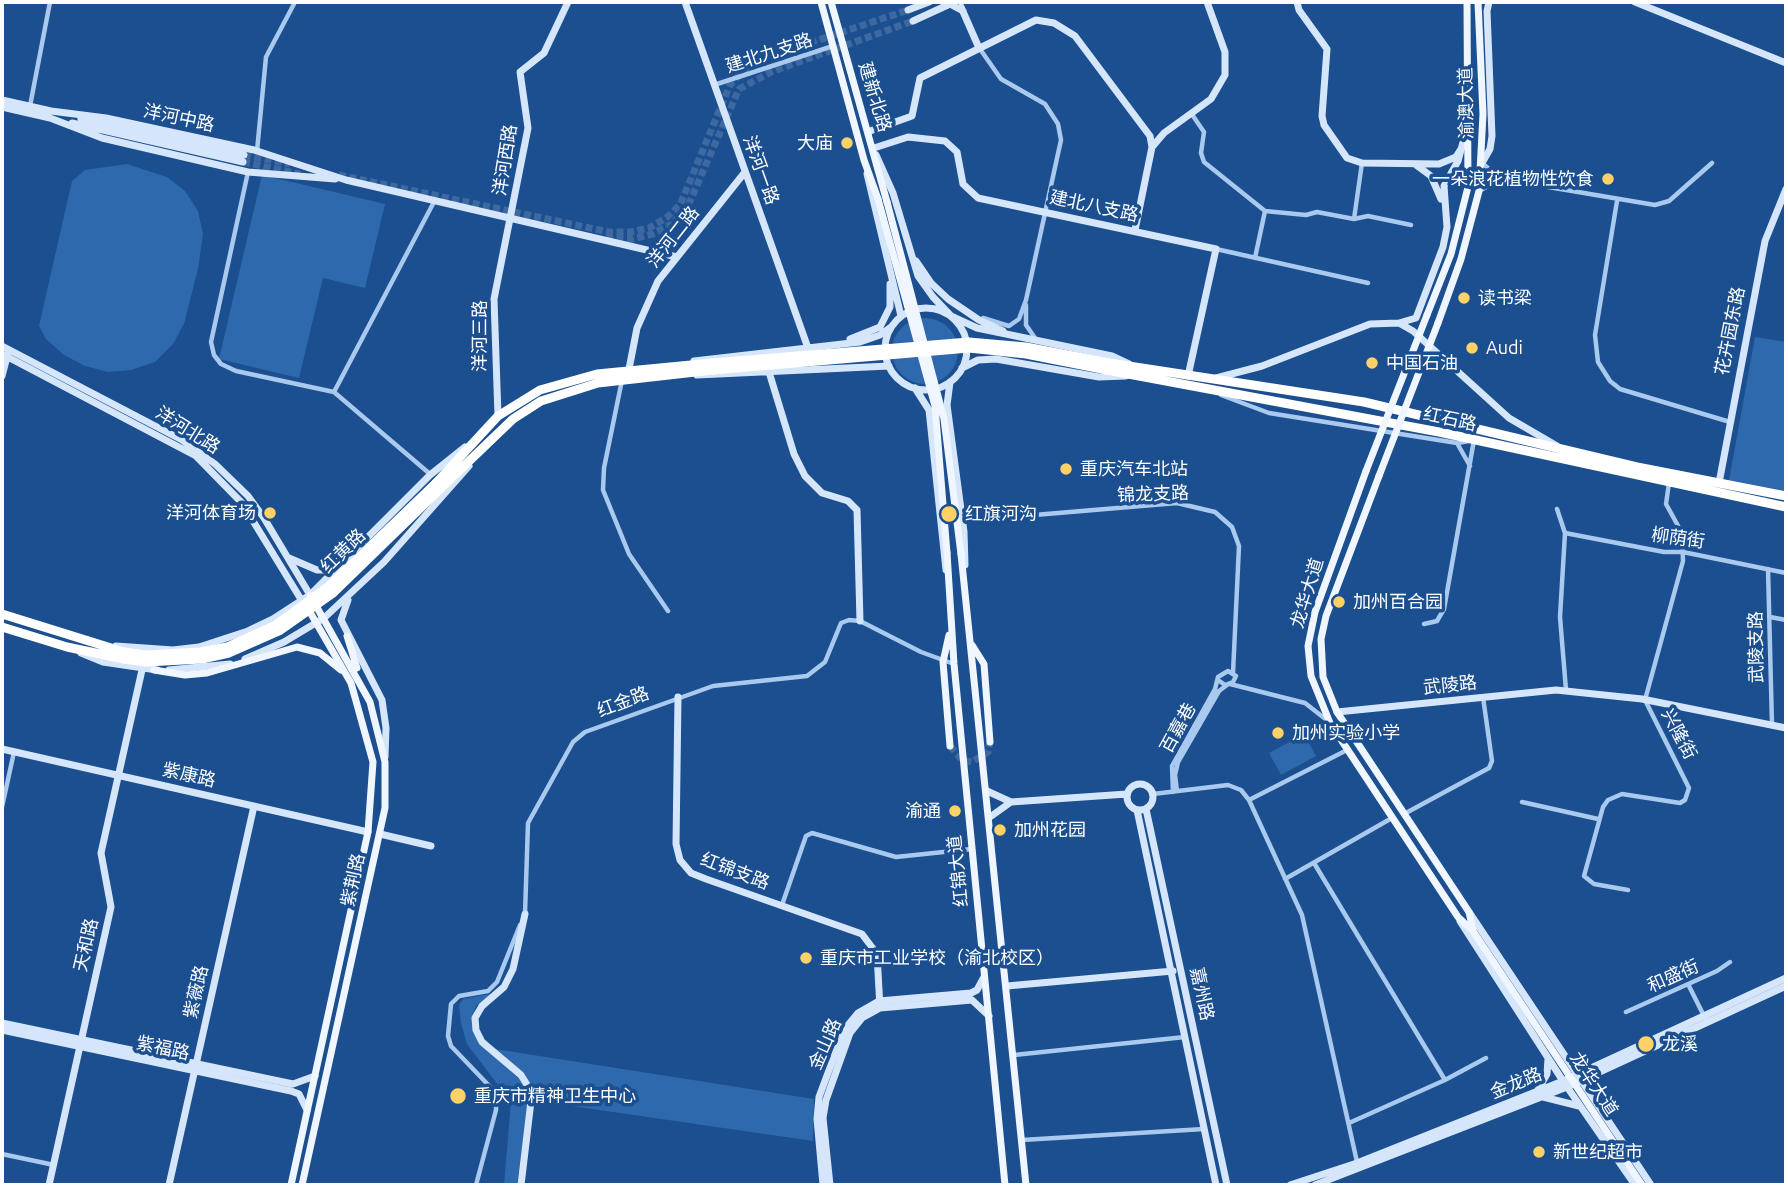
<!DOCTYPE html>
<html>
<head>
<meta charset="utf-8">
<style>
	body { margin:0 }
	#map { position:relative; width:1788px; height:1187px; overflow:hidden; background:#1b4f8f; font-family:Ubuntu,sans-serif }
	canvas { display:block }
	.frame { position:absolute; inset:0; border:4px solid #fff; pointer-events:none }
</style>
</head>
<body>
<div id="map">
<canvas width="1788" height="1187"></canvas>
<div class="frame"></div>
</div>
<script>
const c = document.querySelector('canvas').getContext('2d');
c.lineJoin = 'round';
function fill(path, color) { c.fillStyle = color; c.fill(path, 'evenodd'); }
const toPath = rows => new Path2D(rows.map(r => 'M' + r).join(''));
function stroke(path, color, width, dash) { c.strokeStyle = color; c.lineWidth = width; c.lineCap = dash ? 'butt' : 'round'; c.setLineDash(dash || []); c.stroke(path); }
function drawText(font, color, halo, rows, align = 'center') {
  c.font = font + ' Ubuntu,"Noto Sans SC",sans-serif'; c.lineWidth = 7; c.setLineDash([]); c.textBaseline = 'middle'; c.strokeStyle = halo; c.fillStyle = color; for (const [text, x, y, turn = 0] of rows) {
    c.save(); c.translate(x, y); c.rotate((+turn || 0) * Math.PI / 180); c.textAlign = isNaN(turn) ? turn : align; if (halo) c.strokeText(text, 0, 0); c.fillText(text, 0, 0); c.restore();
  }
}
fill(toPath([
	[127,164,167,177,185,191,198,211,203,234,198,269,184,324,173,344,155,362,131,370,108,372,85,366,64,355,46,339,39,326,72,181,85,170],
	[262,175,385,204,365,288,323,278,299,378,219,359],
	'892 351a33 33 0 1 1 66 0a33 33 0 1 1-66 0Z',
	[1755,337,1786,342,1786,491,1729,480],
	[1304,734,1316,756,1281,775,1269,753],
	[489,994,491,997,476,1006,472,1019,474,1032,519,1077,526,1089,528,1102,517,1185,504,1185,511,1102,467,1044,461,1023,459,1005,463,999],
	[495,1049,814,1099,813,1141,537,1101,525,1074]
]), '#2e69ad');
stroke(toPath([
	[244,155,290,164],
	[243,162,300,174],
	[339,175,609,232,630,232,649,228,666,218,680,205,730,85,747,67,765,58,908,10],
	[606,238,632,239,653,234,672,224,687,208,739,89,771,72,913,21]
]), '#3d69a0', 7, [7, 3.5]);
stroke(toPath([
	[950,746,962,760,972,762,988,752,990,742]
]), '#3d69a0', 7, [7, 3.5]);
stroke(toPath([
	[980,49,1001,79,1045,104,1058,124,1061,140,1026,300,1019,319,1009,326,983,318],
	[714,85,833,46],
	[30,106,50,2],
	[1191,113,1204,132,1201,153,1204,162,1265,211,1255,258],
	[257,151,266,57,295,2],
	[1482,163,1501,179,1655,205,1669,201,1712,163],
	[248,172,211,342,214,355,221,364,236,371,334,392,430,474],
	[1479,191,1501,179],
	[1617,201,1595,335,1598,362,1610,381,1620,389,1730,422],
	[1265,211,1306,215,1317,212,1354,219,1368,216,1411,225],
	[1354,219,1362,163],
	[1216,249,1368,283],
	[1026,305,1026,325,1035,338],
	[622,380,604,468,603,490,629,554,668,611],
	[334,392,435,200],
	[1221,395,1269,413,1457,443,1470,466],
	[1557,509,1565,533,1560,617,1566,690],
	[963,521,1177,503,1215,512,1232,527,1239,546,1233,673],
	[1565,533,1664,552,1683,552,1786,573],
	[1768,569,1772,725],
	[1770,617,1786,620],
	[1424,624,1437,621,1444,609,1474,440,1458,443],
	[1230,684,1305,703,1328,721],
	[1177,791,1175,775,1178,762,1219,691,1227,685],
	[1173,792,1172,766,1215,689,1218,677,1228,671,1236,676,1233,682,1225,685,1218,680],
	[1153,794,1228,785,1241,790,1249,800,1302,915,1357,1162],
	[1249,800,1347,750],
	[1522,802,1598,819],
	[2,807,14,752],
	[1404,814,1489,768,1492,761,1483,697],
	[1314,863,1445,1080],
	[1285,879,1392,818],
	[1628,890,1594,884,1584,876,1603,807,1608,800,1622,794,1680,803,1685,800,1689,788,1645,700,1683,561,1682,533,1666,504,1669,483],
	[782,905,806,836,812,833,896,857,972,849],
	[525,914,528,823,573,742,585,732,713,686,807,676,825,662,841,623,849,620,860,621,921,652,954,664],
	[1688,984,1705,1018],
	[1626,1012,1717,971,1730,962],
	[1014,1055,1185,1037],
	[1349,1123,1445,1080,1486,1058],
	[1022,1140,1204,1129],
	[2,1154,54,1165],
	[476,1185,496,1110,496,1093,451,1046,448,1036,451,1004,459,996,488,991,497,982,520,925]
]), '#a9c9ee', 4.5);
stroke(toPath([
	[685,2,808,348],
	[1297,2,1299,10,1327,49,1322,116,1324,125,1347,158,1362,163,1439,164,1456,157,1463,146],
	[1635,2,1786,63],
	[961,7,979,48],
	[908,10,929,2],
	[913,21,950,4,963,11],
	[2,100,51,111,106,118,254,150,346,180,677,257],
	[2,107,50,118,102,138,248,172,335,179],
	[81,119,244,155],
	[72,123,243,162],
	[870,131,912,116,920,78,1036,20,1054,23,1075,36,1150,136,1152,147,1135,230],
	[1153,146,1164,133,1211,99,1225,75,1225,52,1207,2],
	[874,148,908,137,945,141,957,152,963,184,978,198,1216,249,1188,376],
	[876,155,893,193,918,276,933,297,951,316,977,328,1112,356,1129,364],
	[1482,163,1490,149,1492,136,1487,11,1489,2],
	[1416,165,1431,176,1441,199],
	[867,174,901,316],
	[916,261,931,283,948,299,979,320,1003,331],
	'885 349a41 41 0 1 1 82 0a41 41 0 1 1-82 0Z',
	[1399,323,1416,318,1443,247,1447,227,1444,186,1458,161,1466,131],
	[850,339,880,327,890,307,890,284],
	[2,346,182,440,215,464,248,496,264,518,310,595],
	[2,354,196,456,242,503,302,601],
	[694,361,860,342,880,335,891,327],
	[962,368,978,360,996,359,1099,377,1126,376],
	[629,369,637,328,658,281,745,172],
	[769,372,794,454,805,476,822,493,848,501,857,510,860,621],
	[697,375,889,366],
	[2,376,8,353],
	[1216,378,1262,366,1370,324,1399,323,1413,331,1509,418,1557,446],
	[950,382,947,405,964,532,965,565],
	[915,388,929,410,946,570],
	[498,416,494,299,528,128,520,72,544,53,568,2],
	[1719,483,1765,241,1786,189],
	[289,558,317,570,325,570,341,559],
	[348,600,341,620,382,700,386,728,385,757],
	[116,646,173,650,199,647,248,631,273,619,310,595,430,475,465,447],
	[81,653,103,662,157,670],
	[245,659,284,642,324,618,384,562,469,466],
	[169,670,230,664],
	[678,697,676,844,680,860,691,873,706,879,862,934,877,954,880,1008],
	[1337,712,1556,690,1642,699,1786,728],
	[2,749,368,832],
	'1127 797a13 13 0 1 1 26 0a13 13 0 1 1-26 0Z',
	[987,791,1011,802],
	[1146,809,1227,1185],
	[1137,810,1216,1185],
	[990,817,1011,802,1127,794],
	[380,834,431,846],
	[1469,912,1651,1185],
	[1460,921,1563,1081,1635,1185],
	[1007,986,1173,971],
	[2,1023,293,1084,315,1076],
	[2,1030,291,1091,299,1094,307,1110],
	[1538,1090,1547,1074,1548,1059],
	[1543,1097,1579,1106],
	[49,1185,111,907,101,853,142,670],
	[169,1185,254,806],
	[521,1185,531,1101,529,1088,521,1075,482,1042,476,1030,475,1018,482,1006,504,987,513,969,525,914],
	[823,1185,817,1119,819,1097,844,1030,858,1013,879,1001,971,993,977,990,984,977],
	[830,1185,823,1118,826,1100,850,1033,862,1018,880,1008,972,1000,989,1016],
	[1290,1185,1357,1163,1563,1081,1786,978],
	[1315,1185,1567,1087,1786,986]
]), '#d6e6fa', 7);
stroke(toPath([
	[821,2,864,160,878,199],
	[831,2,887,202],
	[1427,315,1451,254,1468,187,1467,2],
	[1438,323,1461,259,1479,191,1483,114,1478,2],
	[1366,471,1315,612,1308,646,1311,676,1330,723,1458,917,1473,931],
	[1379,476,1326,616,1321,639,1323,677,1337,712,1469,912,1473,930],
	[947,553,954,664,1005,1185],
	[961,554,1026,1185],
	[949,635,943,662,950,746],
	[347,636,357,668],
	[972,645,984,664,990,742],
	[154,670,185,675,207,673,297,647,320,653,341,670],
	[291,1185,368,832,373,762,351,683,307,607],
	[302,1185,385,808,385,762,370,702,310,595]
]), '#f0f6ff', 7);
stroke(toPath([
	[1109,363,1364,402,1637,467,1786,496],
	[1107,370,1439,432,1786,507],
	[436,483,498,416,540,390,597,374,712,363],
	[441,488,513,419,541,401,598,383,713,370],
	[2,614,124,652],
	[2,627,67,647,124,659]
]), '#fff', 9);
stroke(toPath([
	[878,199,935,406,947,553],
	[887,202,944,419,961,554],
	[1366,471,1427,315],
	[1379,476,1438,323],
	[1473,931,1642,1185]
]), '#f0f6ff', 7);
stroke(toPath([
	[712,363,969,342,1026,347,1109,363],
	[713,370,969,348,1026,354,1107,370],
	[124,652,146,655,201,652,227,647,276,625,328,587,436,483],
	[124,659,146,662,202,659,229,653,279,631,333,593,441,488]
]), '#fff', 9);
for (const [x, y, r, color] of [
	[847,143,7,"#ffd166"],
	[1608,179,7,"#ffd166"],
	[1464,298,7,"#ffd166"],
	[1472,348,7,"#ffd166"],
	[1372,363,7,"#ffd166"],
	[1066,469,7,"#ffd166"],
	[270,513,7,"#ffd166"],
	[949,514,9,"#ffd166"],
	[1339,602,7,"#ffd166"],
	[1278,733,7,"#ffd166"],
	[955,811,7,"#ffd166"],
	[1000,830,7,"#ffd166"],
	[806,958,7,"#ffd166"],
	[1646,1044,9,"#ffd166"],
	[458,1096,9,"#ffd166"],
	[1539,1152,7,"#ffd166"]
]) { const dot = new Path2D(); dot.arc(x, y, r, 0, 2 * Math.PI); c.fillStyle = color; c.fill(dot); stroke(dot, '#1b4f8f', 2.5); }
drawText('18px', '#fff', '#1b4f8f', [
	["建北九支路",769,53,-18],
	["建新北路",875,97,73],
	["渝澳大道",1466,103,-91],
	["洋河中路",179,118,12],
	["洋河西路",505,160,-81],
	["洋河一路",761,170,70],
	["建北八支路",1094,206,12],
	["洋河二路",673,237,-52],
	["花卉园东路",1730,331,-79],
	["洋河三路",480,336,-90],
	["红石路",1450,419,12],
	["洋河北路",188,430,32],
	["锦龙支路",1153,494,-2],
	["柳荫街",1678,538,8],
	["红黄路",343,551,-44],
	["龙华大道",1307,593,-73],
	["武陵支路",1756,647,-91],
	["武陵路",1450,685,-6],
	["红金路",623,702,-21],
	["百嘉巷",1178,728,-61],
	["兴隆街",1679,734,62],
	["紫康路",189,775,13],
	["红锦支路",735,871,21],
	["红锦大道",958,871,-96],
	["紫荆路",353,880,-78],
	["天和路",86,945,-77],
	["和盛街",1673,976,-24],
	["紫薇路",196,992,-77],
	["嘉州路",1202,994,78],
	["金山路",825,1044,-66],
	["紫福路",163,1048,12],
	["金龙路",1516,1083,-22],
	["龙华大道",1594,1084,57]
]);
drawText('18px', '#fff', '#1b4f8f', [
	["大庙",833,143,"right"],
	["一朵浪花植物性饮食",1594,179,"right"],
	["读书梁",1478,298],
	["Audi",1486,348],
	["中国石油",1386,363],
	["重庆汽车北站",1080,469],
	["洋河体育场",256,513,"right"],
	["红旗河沟",965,514],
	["加州百合园",1353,602],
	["加州实验小学",1292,733],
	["渝通",941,811,"right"],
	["加州花园",1014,830],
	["重庆市工业学校（渝北校区）",820,958],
	["龙溪",1662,1044],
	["重庆市精神卫生中心",474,1096],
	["新世纪超市",1553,1152]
], 'left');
</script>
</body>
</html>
